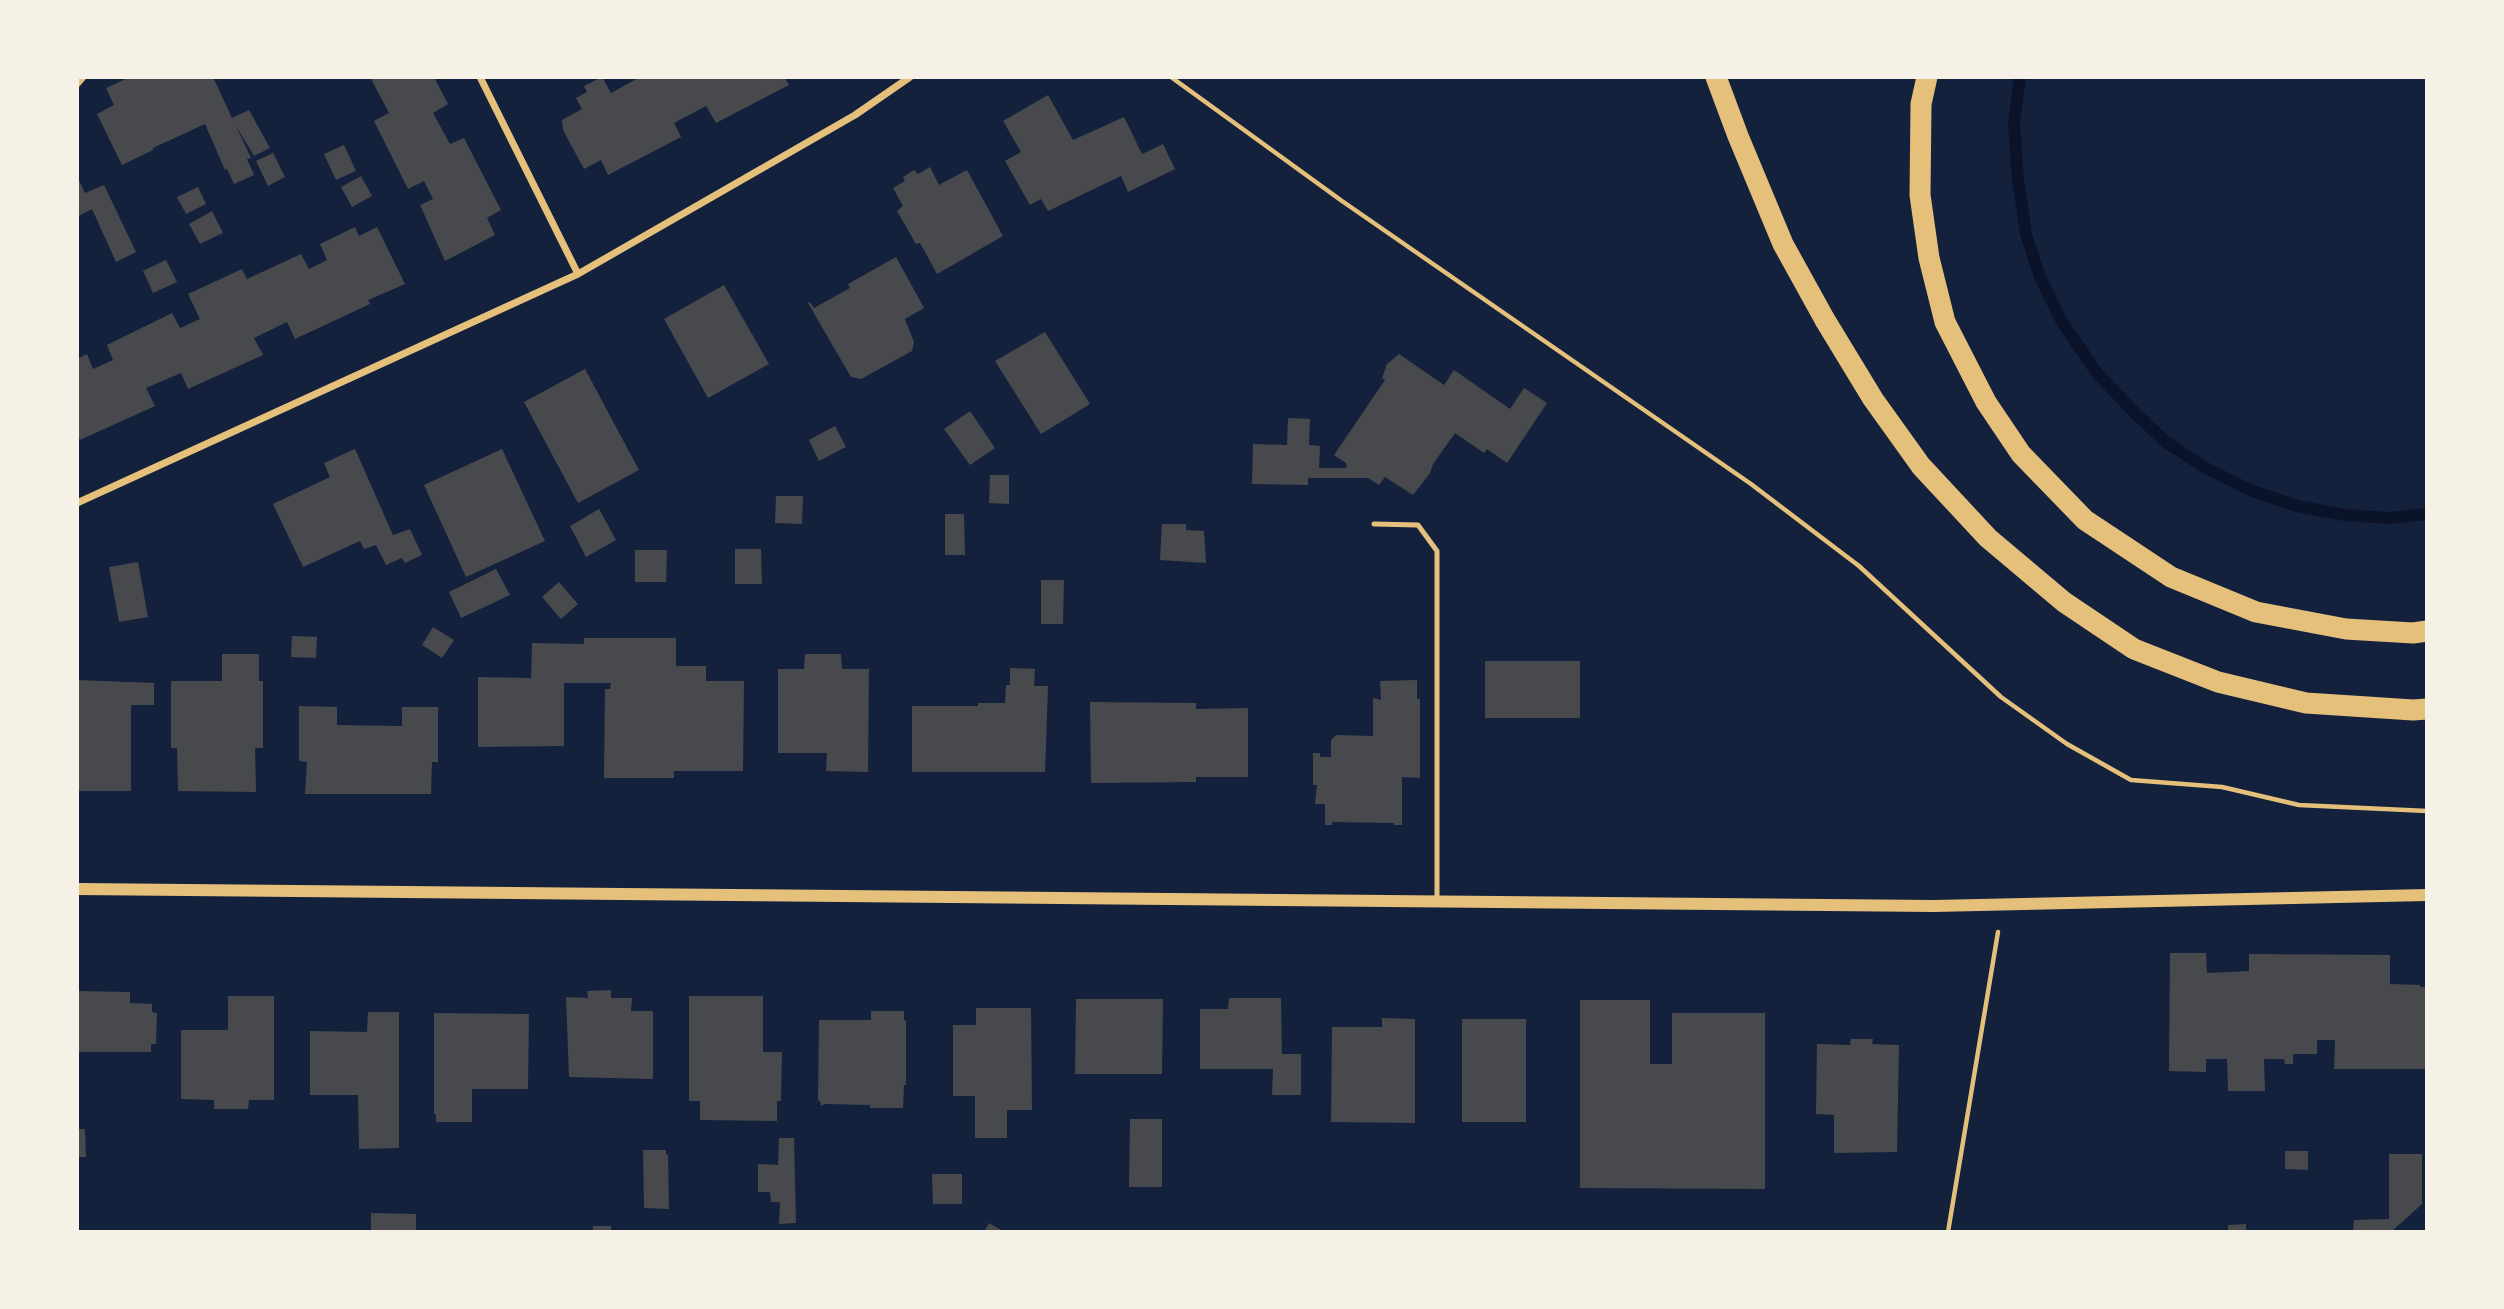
<!DOCTYPE html>
<html>
<head>
<meta charset="utf-8">
<style>
	body { margin:0 }
	#map { position:relative; width:2504px; height:1309px; overflow:hidden; background:#14213d; font-family:Manrope,sans-serif }
	canvas { display:block }
	.frame { position:absolute; inset:0; border:79px solid #f6f1e7; pointer-events:none }
</style>
</head>
<body>
<div id="map">
<canvas width="2504" height="1309"></canvas>
<div class="frame"></div>
</div>
<script>
const c = document.querySelector('canvas').getContext('2d');
c.lineJoin = 'round';
const toPath = rows => new Path2D(rows.map(r => 'M' + r).join(''));
function stroke(path, color, width, dash) { c.strokeStyle = color; c.lineWidth = width; c.lineCap = dash ? 'butt' : 'round'; c.setLineDash(dash || []); c.stroke(path); }
function fill(path, color) { c.fillStyle = color; c.fill(path, 'evenodd'); }
stroke(toPath([
	[2020,77,2014,123,2018,180,2026,234,2040,277,2062,322,2097,373,2135,413,2167,443,2206,468,2250,490,2297,506,2345,515,2388,518,2427,514]
]), '#0b132b', 12);
fill(toPath([
	[130,77,213,77,232,118,249,110,270,148,254,156,236,126,251,158,247,159,254,175,234,184,227,169,225,170,205,124,153,148,153,150,122,165,97,114,114,105,106,88],
	[370,77,434,77,448,104,433,113,450,144,464,138,501,210,487,218,495,235,445,261,420,205,433,199,424,181,408,189,374,121,389,113],
	[602,77,611,93,640,77,784,77,789,85,716,123,706,106,674,123,681,137,608,175,601,160,584,169,563,130,562,120,582,109,576,98,587,92,584,86],
	[1048,95,1073,140,1124,117,1142,154,1163,144,1175,169,1128,192,1121,176,1048,211,1041,199,1030,205,1005,161,1021,152,1003,121],
	[344,145,356,171,336,180,324,154],
	[273,153,285,177,268,186,256,161],
	[930,167,939,185,967,170,1003,236,937,274,920,243,916,244,897,211,903,206,893,188,905,181,903,177,914,170,918,174],
	[77,176,85,193,104,185,136,252,116,262,92,209,77,217],
	[361,176,372,196,352,207,341,187],
	[198,187,206,204,186,214,177,197],
	[212,211,223,233,200,244,189,224],
	[355,227,359,236,377,227,405,284,368,300,370,304,295,339,287,322,254,338,263,355,188,389,181,373,146,388,155,406,80,440,77,433,77,359,87,354,93,369,113,360,107,345,172,313,180,328,200,319,188,294,242,269,247,279,301,254,309,269,327,260,320,244],
	[896,257,924,308,905,319,914,342,912,351,861,379,851,377,808,303,810,302,814,308,850,288,848,284],
	[166,260,177,282,153,293,143,271],
	[724,285,769,364,708,398,664,319],
	[1045,332,1090,404,1041,434,995,361],
	[1399,354,1444,385,1454,370,1510,409,1524,388,1547,403,1507,463,1487,449,1484,453,1455,433,1433,464,1430,473,1413,495,1385,477,1379,485,1368,478,1308,478,1308,485,1252,484,1253,444,1287,445,1288,418,1310,419,1309,445,1320,446,1319,468,1347,468,1346,463,1334,455,1385,380,1382,378,1387,364],
	[585,369,639,470,578,503,524,402],
	[970,411,995,448,970,465,944,429],
	[835,426,846,447,819,461,809,440],
	[355,449,393,535,410,529,422,555,405,563,402,558,386,565,376,545,364,549,360,541,303,567,273,504,330,477,324,463],
	[502,449,545,541,466,577,424,485],
	[990,475,1009,475,1009,504,989,503],
	[776,496,803,496,802,524,775,523],
	[599,509,616,540,586,557,570,526],
	[945,514,964,514,965,555,945,555],
	[1162,524,1186,524,1186,530,1204,531,1206,563,1160,560],
	[735,549,761,549,762,584,735,584],
	[635,550,667,550,666,582,635,582],
	[138,562,148,617,119,622,109,567],
	[496,569,510,595,461,618,449,592],
	[1041,580,1064,580,1063,624,1041,624],
	[559,582,578,604,561,619,542,597],
	[433,627,454,640,442,658,422,645],
	[292,636,317,637,316,658,291,657],
	[584,638,676,638,676,666,706,666,706,681,744,681,743,771,674,771,674,778,604,778,605,689,610,689,611,683,564,683,564,746,478,747,478,677,531,678,532,643,584,644],
	[222,654,259,654,259,681,263,681,263,748,255,748,256,792,178,791,177,748,171,748,171,681,222,681],
	[805,654,841,654,842,669,869,669,868,772,826,771,827,753,778,753,778,669,804,669],
	[1485,661,1580,661,1580,718,1485,718],
	[1010,668,1035,669,1034,686,1048,686,1045,772,912,772,912,706,978,706,978,703,1005,703,1006,685,1010,685],
	[77,680,154,683,154,705,131,705,131,791,77,791],
	[1417,680,1417,699,1420,699,1420,778,1402,777,1402,825,1394,825,1394,823,1332,822,1332,825,1325,825,1325,804,1315,804,1317,785,1313,785,1313,753,1320,753,1320,757,1331,757,1331,740,1336,735,1373,736,1373,698,1381,700,1380,681],
	[1090,702,1196,703,1196,709,1248,708,1248,777,1196,777,1196,782,1091,783],
	[299,706,337,707,337,725,402,726,402,707,438,707,438,762,432,762,431,794,305,794,307,762,299,761],
	[2170,953,2206,953,2207,973,2249,971,2249,954,2390,955,2390,984,2420,985,2420,987,2427,987,2427,1069,2334,1069,2335,1040,2317,1040,2317,1054,2293,1054,2293,1064,2285,1064,2284,1059,2264,1059,2265,1091,2228,1091,2227,1059,2206,1059,2206,1072,2169,1071],
	[611,990,611,998,632,998,631,1011,653,1011,653,1079,569,1077,566,997,588,998,587,991],
	[77,991,130,992,130,1003,152,1004,152,1012,157,1013,156,1044,151,1044,151,1052,77,1052],
	[228,996,274,996,274,1100,249,1100,248,1109,214,1109,214,1100,181,1099,181,1030,228,1030],
	[689,996,763,996,763,1052,782,1052,781,1101,777,1101,777,1121,700,1120,700,1101,689,1101],
	[1229,998,1281,998,1282,1054,1301,1054,1301,1095,1272,1095,1273,1069,1200,1069,1200,1009,1228,1009],
	[1076,999,1163,999,1162,1074,1075,1074],
	[1580,1000,1650,1000,1650,1064,1672,1064,1672,1013,1765,1013,1765,1189,1580,1188],
	[976,1008,1031,1008,1032,1110,1007,1110,1007,1138,975,1138,975,1096,953,1096,953,1025,976,1025],
	[871,1011,904,1011,904,1021,906,1020,906,1085,904,1085,903,1108,870,1108,870,1105,825,1104,821,1106,820,1101,818,1100,819,1020,871,1020],
	[368,1012,399,1012,399,1148,359,1149,358,1095,310,1095,310,1031,367,1032],
	[434,1013,529,1014,528,1089,472,1089,472,1122,436,1122,436,1114,434,1114],
	[1382,1018,1415,1019,1415,1123,1331,1122,1332,1027,1382,1027],
	[1462,1019,1526,1019,1526,1122,1462,1122],
	[1851,1039,1873,1039,1872,1044,1899,1045,1897,1152,1834,1153,1834,1115,1816,1114,1817,1044,1850,1045],
	[1130,1119,1162,1119,1162,1187,1129,1187],
	[77,1129,85,1129,86,1157,77,1157],
	[779,1138,794,1138,796,1223,779,1224,780,1202,771,1202,770,1192,758,1192,758,1164,778,1165],
	[643,1150,666,1150,666,1155,668,1154,669,1209,644,1208],
	[2285,1151,2308,1151,2308,1170,2285,1169],
	[2389,1154,2422,1154,2422,1204,2391,1232,2353,1232,2354,1220,2389,1219],
	[932,1174,962,1174,962,1204,933,1204],
	[371,1213,416,1214,416,1232,371,1232],
	[989,1223,1005,1232,984,1232],
	[2246,1224,2246,1232,2228,1232,2228,1225],
	[593,1226,611,1226,611,1232,593,1232]
]), '#48494c');
stroke(toPath([
	[1171,77,1342,201,1751,484,1859,566,2001,697,2067,744,2131,780,2222,787,2299,805,2427,811],
	[1948,1232,1998,932]
]), '#e5c07b', 4.5);
stroke(toPath([
	[1374,524,1418,525,1437,551,1437,901]
]), '#e5c07b', 5);
stroke(toPath([
	[480,77,578,274],
	[77,84,83,77],
	[77,503,578,274,855,115,910,77]
]), '#e5c07b', 7);
stroke(toPath([
	[77,889,1934,906,2427,895]
]), '#e5c07b', 12);
stroke(toPath([
	[1716,77,1738,136,1783,244,1825,320,1873,399,1921,466,1988,538,2064,602,2134,649,2218,682,2306,703,2413,710,2427,709],
	[1927,77,1921,104,1920,195,1929,258,1945,322,1986,402,2021,454,2085,520,2171,577,2256,612,2346,629,2413,633,2427,631]
]), '#e5c07b', 21);
</script>
</body>
</html>
